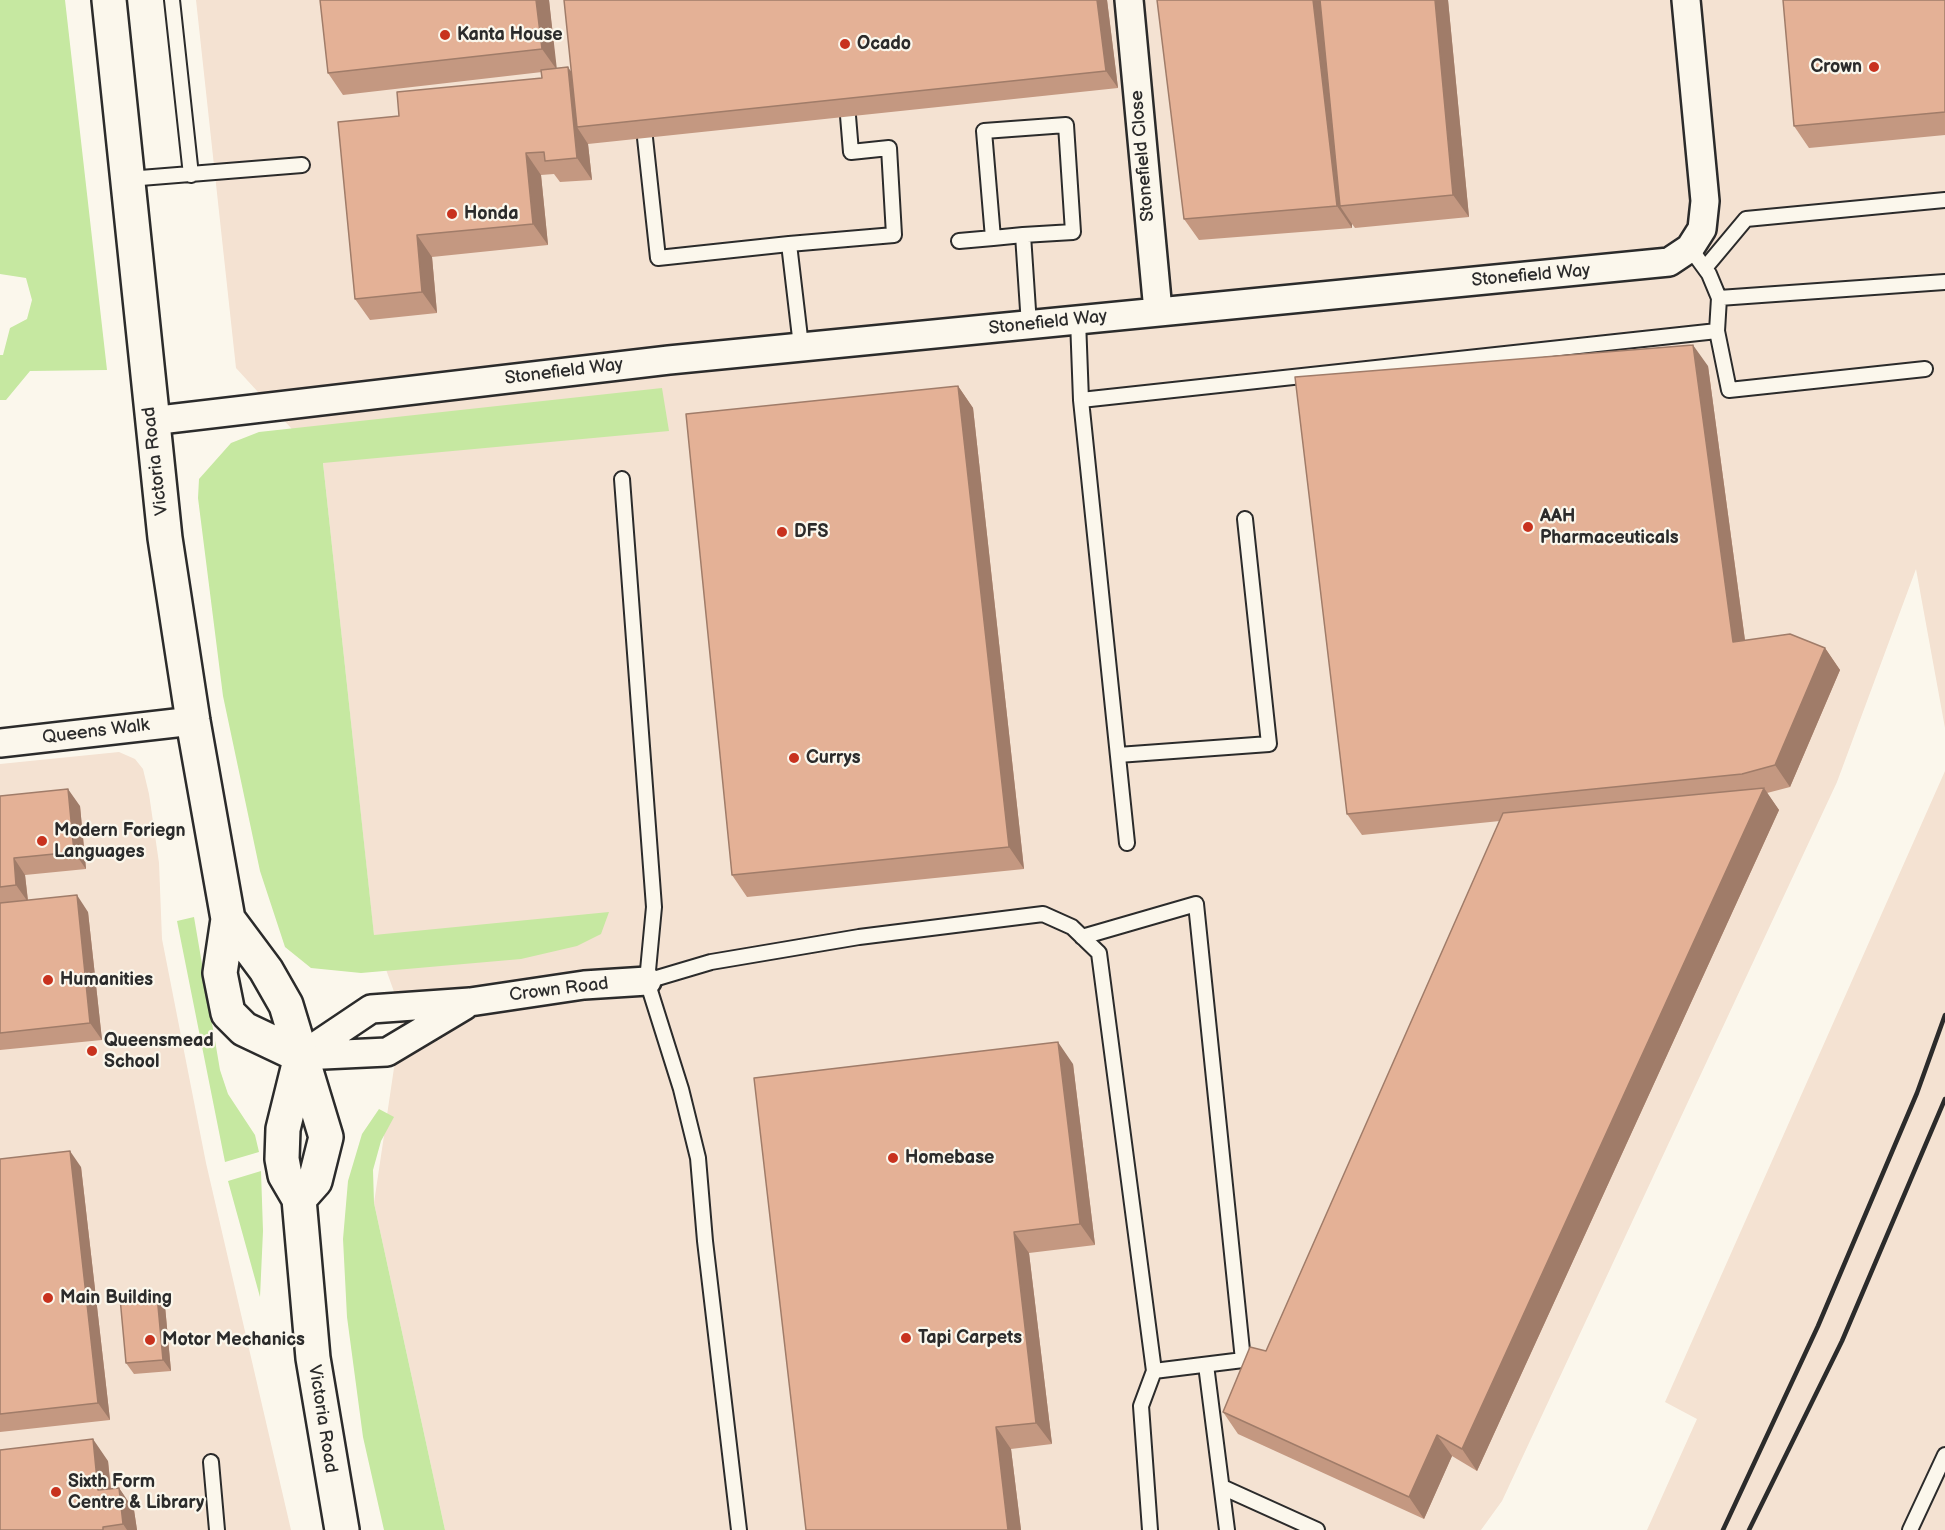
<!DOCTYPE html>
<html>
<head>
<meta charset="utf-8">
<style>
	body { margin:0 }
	canvas { display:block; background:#fbf7ec }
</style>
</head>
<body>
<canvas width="1945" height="1530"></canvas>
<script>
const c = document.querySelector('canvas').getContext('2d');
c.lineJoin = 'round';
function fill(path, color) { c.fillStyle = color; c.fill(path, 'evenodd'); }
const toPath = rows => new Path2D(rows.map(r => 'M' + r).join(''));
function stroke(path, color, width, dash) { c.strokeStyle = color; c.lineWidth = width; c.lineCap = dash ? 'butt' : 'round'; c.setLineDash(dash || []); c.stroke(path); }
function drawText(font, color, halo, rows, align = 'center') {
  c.font = font + ' "Balsamiq Sans",sans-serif'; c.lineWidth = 4.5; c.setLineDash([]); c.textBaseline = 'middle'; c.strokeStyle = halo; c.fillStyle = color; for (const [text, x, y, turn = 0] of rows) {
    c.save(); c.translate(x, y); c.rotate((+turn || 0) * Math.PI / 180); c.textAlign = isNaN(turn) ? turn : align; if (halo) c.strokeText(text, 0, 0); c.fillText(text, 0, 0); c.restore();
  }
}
fill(toPath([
	[196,0,1945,0,1945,728,1916,569,1837,782,1502,1501,1481,1530,445,1530,374,1203,402,1014,374,936,323,463,236,368],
	[119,752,135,759,143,769,149,794,159,863,162,939,206,1163,291,1530,0,1530,0,764],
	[1945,771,1945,1530,1647,1530,1697,1419,1665,1402]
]), '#f4e2d2');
fill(toPath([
	[0,0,65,0,107,370,30,371,6,400,0,400,0,355,3,355,10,328,27,319,32,300,26,278,0,274],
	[662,388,669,431,323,463,374,935,609,912,601,934,577,946,521,959,361,973,311,968,285,947,260,871,223,696,198,498,199,479,231,443,259,432],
	[194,917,220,1070,228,1094,255,1135,259,1152,225,1162,177,921],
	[379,1109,394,1117,381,1141,373,1170,374,1203,445,1530,384,1530,363,1437,347,1317,343,1239,348,1181,362,1134],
	[261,1171,263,1231,260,1297,228,1181]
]), '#c6e8a1');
const service = toPath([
	[172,0,191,175],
	[645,138,658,258,789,244,801,346],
	[128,179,302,165],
	[1023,235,993,238,984,131,1066,125,1073,232,1023,235,1029,325],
	[959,241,993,238],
	[789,244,894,235,889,148,851,152,848,116],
	[1705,268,1746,219,1945,200],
	[1719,298,1945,282],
	[1078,320,1081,400,1127,843],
	[1717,331,1729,390,1925,369],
	[1081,400,1717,331,1719,298,1709,274,1690,248],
	[622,479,654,907,647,981,681,1089,698,1158,705,1241,739,1530],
	[1118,755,1269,744,1245,519],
	[1082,937,1196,904,1243,1360,1154,1371],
	[647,981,711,962,859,937,1043,914,1072,927,1099,953,1154,1371,1141,1406,1150,1530],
	[1206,1365,1227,1530],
	[211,1462,217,1530],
	[1222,1487,1317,1530],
	[1910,1530,1945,1455]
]);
const minor = toPath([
	[1129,0,1158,311],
	[151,421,669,360,1669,262,1690,248,1702,229,1705,201,1686,0],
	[0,743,193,721],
	[301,1056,371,1009,470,1002,584,985,647,981],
	[302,1056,387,1052,464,1006]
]);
const tertiary = toPath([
	[109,0,165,538,193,721,228,919,220,973,228,1013,244,1029,301,1056],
	[228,919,266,970,286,1005,326,1137,315,1181,299,1199],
	[301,1056,283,1129,282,1159,285,1175,299,1199,313,1358,342,1530]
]);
stroke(service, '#2b2b2b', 18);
stroke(minor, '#2b2b2b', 32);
stroke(tertiary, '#2b2b2b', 38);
stroke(service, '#fbf7ec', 14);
stroke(minor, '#fbf7ec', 27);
stroke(tertiary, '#fbf7ec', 33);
stroke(toPath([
	[1723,1530,1818,1326,1917,1093,1945,1015],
	[1749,1530,1842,1341,1945,1099]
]), '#2b2b2b', 4.5);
fill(toPath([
	[549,0,556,68,571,71,1107,0,1118,88,588,144,592,180,560,182,554,174,541,175,548,245,432,257,437,313,370,320,355,299,399,116,542,78,542,72,343,95,328,73],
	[1448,0,1469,217,1355,228,1352,224,1352,228,1199,240,1184,219],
	[1945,0,1945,135,1809,148,1794,126],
	[1708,366,1745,640,1825,648,1840,670,1790,787,1767,793,1779,810,1477,1471,1452,1456,1424,1519,1238,1434,1223,1412,1266,1351,1500,821,1362,835,1347,814],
	[958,386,973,408,1024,869,747,897,732,875],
	[0,796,80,806,86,869,25,875,28,900,88,912,102,1040,0,1050],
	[1073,1064,1095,1245,1029,1253,1052,1444,1011,1449,1021,1530,806,1530],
	[0,1159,81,1167,110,1420,0,1432],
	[157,1295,165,1306,171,1371,134,1374,126,1363],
	[108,1461,111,1489,119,1488,134,1510,137,1530,0,1530]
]), '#c49881');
fill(toPath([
	[536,0,549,0,557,70,542,49],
	[1097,0,1107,0,1118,88,1106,71],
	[1313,0,1325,0,1340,206,1352,224,1352,228,1337,206],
	[1435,0,1448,0,1469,217,1453,195],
	[568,67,583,89,577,127,588,144,592,180,577,158],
	[526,153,541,175,548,245,533,224],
	[417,235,432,257,437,313,422,292],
	[1693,345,1708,366,1748,663,1733,642],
	[958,386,973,408,1024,869,1009,847],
	[1825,648,1840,670,1790,787,1775,765],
	[1764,788,1779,810,1477,1471,1462,1449],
	[68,789,80,806,86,869,74,852],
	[14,858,25,875,28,902,16,885],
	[77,895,88,912,102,1040,90,1023],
	[1058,1042,1073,1064,1095,1245,1080,1224],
	[70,1151,81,1167,110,1420,98,1403],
	[1014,1232,1029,1253,1052,1444,1036,1423],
	[157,1295,165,1306,171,1371,163,1360],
	[996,1427,1011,1449,1021,1530,1008,1530],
	[1437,1435,1452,1456,1424,1519,1409,1497],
	[93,1439,108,1461,113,1512,98,1490],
	[119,1488,134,1510,137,1530,127,1530,123,1524]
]), '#a07c69');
const building = toPath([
	[320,0,536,0,542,49,328,73,320,0],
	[564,0,1097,0,1106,71,577,127,564,0],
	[1157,0,1313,0,1337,206,1184,219,1157,0],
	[1320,0,1435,0,1453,195,1340,206,1320,0],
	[1783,0,1945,0,1945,112,1794,126,1783,0],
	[568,67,577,158,545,161,544,152,526,153,533,224,417,235,422,292,355,299,338,122,399,116,397,92,542,78,541,70,568,67],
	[1693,345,1733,642,1790,634,1825,648,1775,765,1742,774,1347,814,1295,377,1693,345],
	[958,386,1009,847,732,875,686,414,958,386],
	[1764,788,1462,1449,1437,1435,1409,1497,1223,1412,1250,1347,1266,1351,1503,813,1764,788],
	[68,789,74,852,14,858,16,885,0,887,0,796,68,789],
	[77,895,90,1023,0,1033,0,903,77,895],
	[1058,1042,1080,1224,1014,1232,1036,1423,996,1427,1008,1530,806,1530,754,1078,1058,1042],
	[70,1151,98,1403,0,1414,0,1159,70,1151],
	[157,1295,163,1360,126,1363,120,1298,157,1295],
	[93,1439,98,1490,119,1488,123,1524,103,1527,103,1530,0,1530,0,1450,93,1439]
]);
fill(building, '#e4b196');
stroke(building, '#a07c69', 1.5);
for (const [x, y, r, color] of [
	[445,35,6,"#c8321e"],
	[845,44,6,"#c8321e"],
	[1874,67,6,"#c8321e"],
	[452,214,6,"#c8321e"],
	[1528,527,6,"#c8321e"],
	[782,532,6,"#c8321e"],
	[794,758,6,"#c8321e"],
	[42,841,6,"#c8321e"],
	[48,980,6,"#c8321e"],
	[92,1051,6,"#c8321e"],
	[893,1158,6,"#c8321e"],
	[48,1298,6,"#c8321e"],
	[906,1338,6,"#c8321e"],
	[150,1340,6,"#c8321e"],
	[56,1492,6,"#c8321e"]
]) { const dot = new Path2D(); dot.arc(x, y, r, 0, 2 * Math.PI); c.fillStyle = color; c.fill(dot); stroke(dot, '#fbf7ec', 2); }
drawText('bold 18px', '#2b2b2b', '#fbf7ec', [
	["Kanta House",457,35],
	["Ocado",857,44],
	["Crown",1862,67,"right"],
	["Honda",464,214],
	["AAH",1540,517],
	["Pharmaceuticals",1540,538],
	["DFS",794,532],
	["Currys",806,758],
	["Modern Foriegn",54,831],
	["Languages",54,852],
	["Humanities",60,980],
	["Queensmead",104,1041],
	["School",104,1062],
	["Homebase",905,1158],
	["Main Building",60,1298],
	["Tapi Carpets",918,1338],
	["Motor Mechanics",162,1340],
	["Sixth Form",68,1482],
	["Centre & Library",68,1503]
], 'left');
drawText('18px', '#2b2b2b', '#fbf7ec', [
	["Stonefield Close",1143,156,-95],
	["Stonefield Way",1531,276,-5],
	["Stonefield Way",1048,323,-6],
	["Stonefield Way",564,372,-7],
	["Victoria Road",156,461,-97],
	["Queens Walk",96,732,-7],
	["Crown Road",559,990,-7],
	["Victoria Road",322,1419,81]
]);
</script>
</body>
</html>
